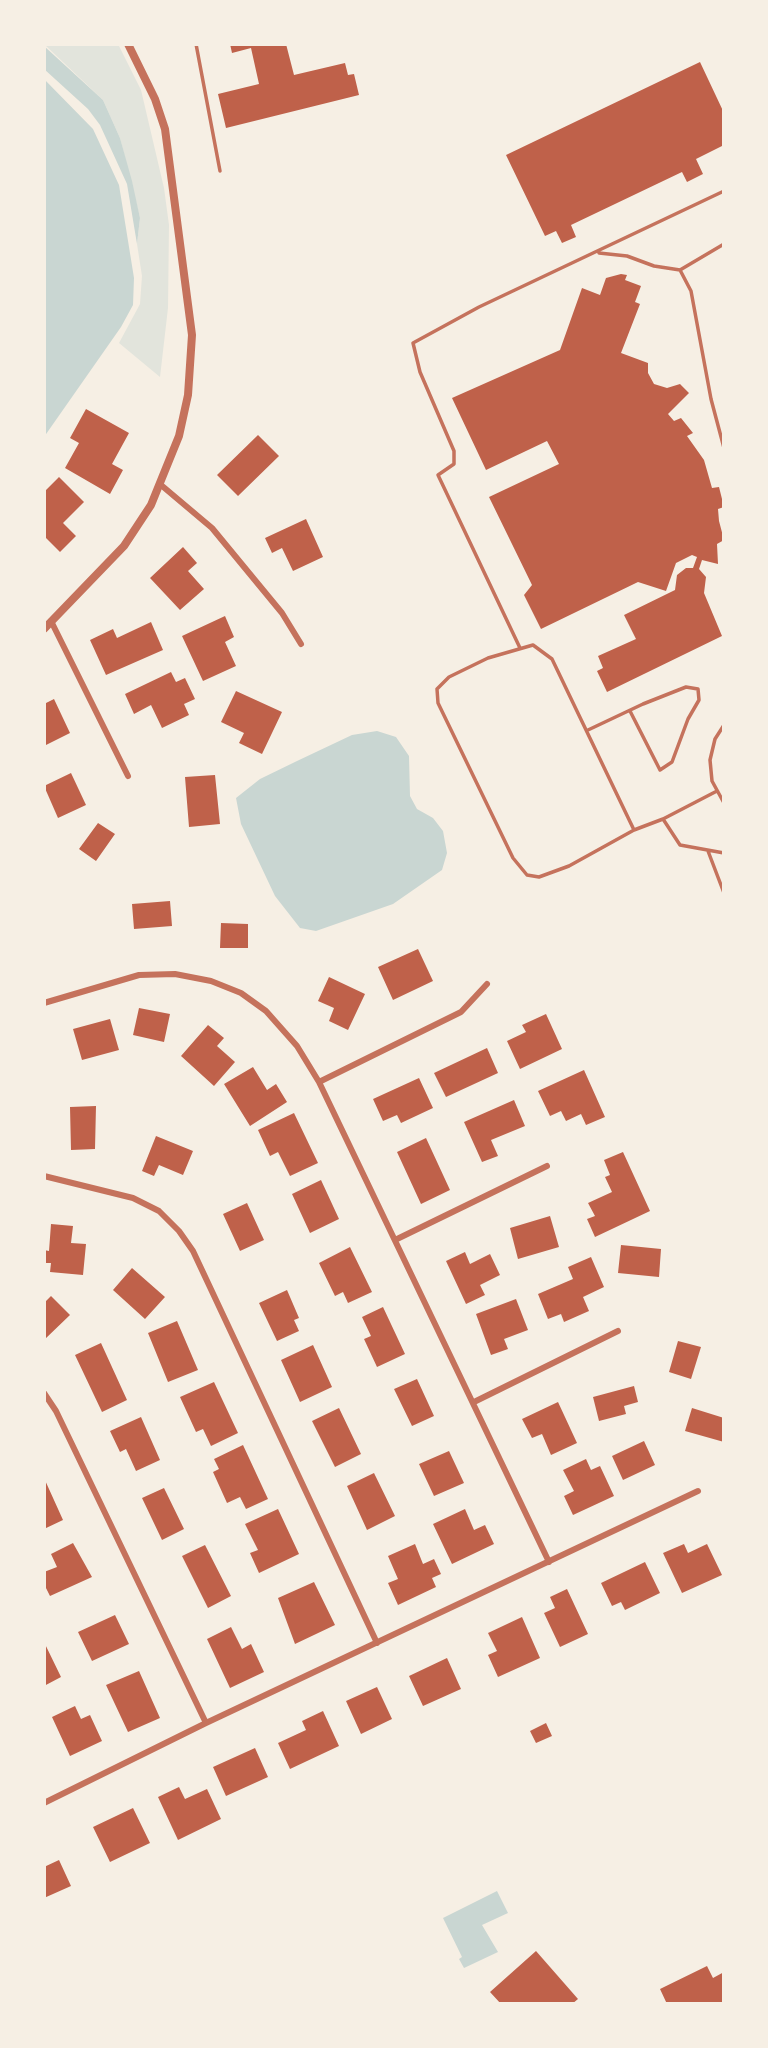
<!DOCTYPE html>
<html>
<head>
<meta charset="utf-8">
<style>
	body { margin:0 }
	#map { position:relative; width:768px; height:2048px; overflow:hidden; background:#f6efe4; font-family:Arial,sans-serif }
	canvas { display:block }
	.frame { position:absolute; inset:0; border:46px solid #f6efe4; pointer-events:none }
</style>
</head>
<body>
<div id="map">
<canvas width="768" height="2048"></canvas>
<div class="frame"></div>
</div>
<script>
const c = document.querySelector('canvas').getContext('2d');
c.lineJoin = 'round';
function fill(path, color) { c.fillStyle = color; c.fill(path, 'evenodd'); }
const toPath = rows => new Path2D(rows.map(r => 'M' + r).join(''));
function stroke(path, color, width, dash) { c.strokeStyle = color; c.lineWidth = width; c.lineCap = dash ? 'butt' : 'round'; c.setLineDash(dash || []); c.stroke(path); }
fill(toPath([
	[44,44,118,44,141,90,164,188,169,225,168,308,160,377,119,343,140,304,142,276,137,244,140,218,120,138,103,100]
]), '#e2e4dc');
fill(toPath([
	[44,46,103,100,120,138,132,181,140,218,137,244,127,184,100,125,88,109,44,69],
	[44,79,93,129,119,185,134,278,133,305,121,327,44,437],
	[377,731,396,737,409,756,410,796,417,809,433,818,443,831,447,853,442,870,393,904,316,931,300,928,275,896,241,824,236,798,260,779,297,761,352,735],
	[497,1891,508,1913,482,1925,498,1952,464,1968,459,1959,462,1957,443,1918]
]), '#c9d6d2');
fill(toPath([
	[230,44,286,44,294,75,345,63,348,75,354,74,359,95,226,128,218,94,259,84,251,48,232,53],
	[700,62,724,113,724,145,696,159,703,174,687,182,682,172,571,225,576,237,562,243,556,231,545,236,506,155],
	[621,274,627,275,625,280,641,286,635,302,640,304,621,353,648,363,648,373,654,384,667,388,680,384,689,393,668,414,674,421,681,418,693,433,687,436,704,460,712,488,719,487,724,507,718,509,719,521,724,540,717,544,718,564,702,560,699,569,706,577,704,593,722,636,607,692,597,671,603,668,598,656,636,639,624,615,675,590,677,575,686,568,693,568,697,557,692,555,676,563,666,591,638,582,541,629,524,595,532,585,489,497,559,464,547,441,486,470,452,398,560,350,582,288,600,295,606,278],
	[86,409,129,433,112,464,123,470,110,494,65,468,79,443,70,438],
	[258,435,279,456,238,496,217,475],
	[59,477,84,502,63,523,76,536,60,552,44,536,44,492],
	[306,519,323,557,293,571,282,548,272,553,265,538],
	[183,547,197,563,188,571,204,589,180,610,150,578],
	[225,616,234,637,225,642,236,666,203,681,182,636],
	[151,622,163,650,106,675,90,640,113,629,117,638],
	[171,672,176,682,185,678,195,699,184,704,189,715,162,728,151,705,134,714,125,694],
	[236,691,282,712,262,754,239,743,244,733,221,722],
	[54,699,70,733,44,746,44,704],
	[71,773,86,805,58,818,44,786],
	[215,775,220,824,189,827,185,777],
	[98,823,115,834,96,861,79,849],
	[170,901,172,926,134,929,132,904],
	[221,923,248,924,248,948,220,948],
	[418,949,433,981,393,1000,378,967],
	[329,977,365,994,348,1030,329,1021,334,1008,318,1001],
	[139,1008,170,1014,164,1042,133,1035],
	[546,1014,562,1049,520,1069,507,1041,526,1032,522,1025],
	[110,1019,119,1050,82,1060,73,1029],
	[208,1025,224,1038,217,1046,235,1062,214,1086,181,1056],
	[487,1048,498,1073,446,1097,434,1073],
	[253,1067,267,1090,276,1084,287,1102,250,1126,224,1084],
	[584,1070,605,1117,586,1125,581,1114,566,1121,561,1111,550,1116,538,1091],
	[419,1078,433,1108,401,1123,397,1115,383,1121,373,1099],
	[514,1100,525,1126,491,1140,498,1156,482,1162,464,1122],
	[96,1106,95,1149,71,1150,70,1107],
	[294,1113,318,1163,290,1176,278,1152,270,1156,258,1130],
	[156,1136,193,1151,183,1175,159,1165,154,1176,142,1171],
	[426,1138,450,1190,421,1204,397,1152],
	[623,1152,650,1211,595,1237,587,1219,595,1216,588,1203,612,1192,605,1177,610,1175,604,1160],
	[321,1180,339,1219,310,1233,292,1194],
	[247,1203,264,1240,240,1251,223,1214],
	[550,1216,559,1247,518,1259,510,1228],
	[51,1224,73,1226,71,1243,86,1244,83,1275,50,1272,51,1263,44,1263,44,1250,49,1251],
	[621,1245,661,1249,659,1277,618,1273],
	[350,1247,372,1292,348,1303,343,1292,335,1296,319,1263],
	[465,1252,470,1264,490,1254,500,1275,480,1285,485,1295,466,1304,446,1261],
	[591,1257,604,1287,583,1297,589,1311,564,1322,561,1314,548,1319,538,1294,573,1279,568,1267],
	[132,1268,165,1297,145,1319,113,1290],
	[287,1290,299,1318,294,1320,299,1331,277,1341,259,1303],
	[51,1296,70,1315,44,1340,44,1303],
	[516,1299,528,1330,504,1339,508,1349,491,1355,476,1314],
	[383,1307,405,1354,377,1367,364,1339,371,1336,362,1317],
	[177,1321,198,1370,168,1382,148,1333],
	[678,1341,701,1347,691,1379,669,1372],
	[101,1343,127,1400,102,1412,75,1355],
	[313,1345,332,1387,300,1402,281,1360],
	[417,1379,434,1416,412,1426,394,1389],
	[214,1382,238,1433,211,1446,203,1429,196,1432,180,1397],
	[634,1386,638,1402,624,1406,626,1414,599,1421,593,1397],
	[558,1402,577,1443,551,1455,542,1434,532,1438,522,1419],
	[339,1408,361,1454,335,1467,312,1421],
	[692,1408,724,1418,724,1442,685,1431],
	[141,1417,160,1460,136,1471,126,1449,120,1452,110,1431],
	[644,1441,655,1465,623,1480,612,1456],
	[243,1445,268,1499,246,1509,240,1497,227,1503,213,1472,219,1469,214,1459],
	[449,1451,464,1483,434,1496,419,1464],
	[586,1459,591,1470,600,1466,614,1496,573,1515,564,1496,574,1491,563,1470],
	[374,1473,395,1516,367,1530,347,1486],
	[44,1478,63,1520,44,1529],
	[164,1488,184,1529,162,1540,142,1498],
	[278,1509,299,1554,259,1573,250,1553,258,1550,245,1524],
	[465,1509,474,1530,485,1525,494,1544,452,1564,433,1524],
	[73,1543,92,1577,50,1596,44,1584,44,1572,57,1567,51,1554],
	[415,1544,423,1564,434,1559,441,1574,432,1578,436,1587,398,1605,388,1583,398,1579,388,1556],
	[684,1544,688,1553,707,1544,722,1575,682,1593,663,1553],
	[205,1545,231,1596,208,1608,182,1556],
	[645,1562,660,1593,625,1610,621,1602,612,1606,601,1583],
	[314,1582,335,1625,295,1644,278,1598],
	[567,1589,588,1634,560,1647,544,1613,555,1608,550,1597],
	[115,1615,129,1644,92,1661,78,1632],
	[522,1617,540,1658,498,1677,488,1655,497,1651,488,1633],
	[231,1627,242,1649,251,1644,264,1672,230,1688,207,1639],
	[44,1642,61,1677,44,1686],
	[447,1658,461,1689,423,1706,409,1676],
	[139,1671,160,1718,128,1732,106,1685],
	[377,1687,392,1719,361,1734,346,1701],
	[75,1706,81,1719,90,1715,102,1741,70,1756,52,1717],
	[323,1711,339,1746,290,1769,278,1743,306,1730,302,1721],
	[546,1723,552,1736,536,1743,530,1731],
	[255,1748,268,1777,226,1796,213,1767],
	[179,1787,185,1799,207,1789,221,1819,178,1840,158,1797],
	[133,1808,150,1843,110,1862,93,1827],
	[59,1860,71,1886,44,1898,44,1867],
	[536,1951,578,1999,572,2004,501,2004,490,1992],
	[707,1966,713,1978,724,1972,724,2004,667,2004,660,1989]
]), '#bf614a');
stroke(toPath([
	[196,44,220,171],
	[599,253,627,256,654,266,680,270,724,244],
	[680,270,691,291,711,399,724,448],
	[520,648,438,475,454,464,454,451,420,372,413,343,479,307,724,191],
	[724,725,715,739,710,760,712,781,724,803],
	[588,730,643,704,686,687,698,689,699,700,688,719,672,762,660,770,630,711],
	[717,791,663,819,680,845,724,853],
	[634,830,552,659,533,645,488,658,449,677,437,689,438,703,513,858,527,875,539,877,569,866,634,830,663,819],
	[708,851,724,893]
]), '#c5725c', 3.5);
stroke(toPath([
	[161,485,212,528,282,613,301,644],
	[51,621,128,776],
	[44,1003,139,975,175,974,211,981,241,993,266,1011,297,1046,319,1082,549,1562],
	[319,1082,461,1012,487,984],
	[44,1176,133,1198,159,1211,179,1231,193,1251,377,1643],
	[395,1240,547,1166],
	[44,1393,56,1411,206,1723],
	[474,1402,618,1331],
	[44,1803,206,1723,698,1491]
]), '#c5725c', 6);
stroke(toPath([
	[44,629,124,546,151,505,179,436,188,395,192,335,165,129,155,99,128,44]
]), '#c5725c', 8);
</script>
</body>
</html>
